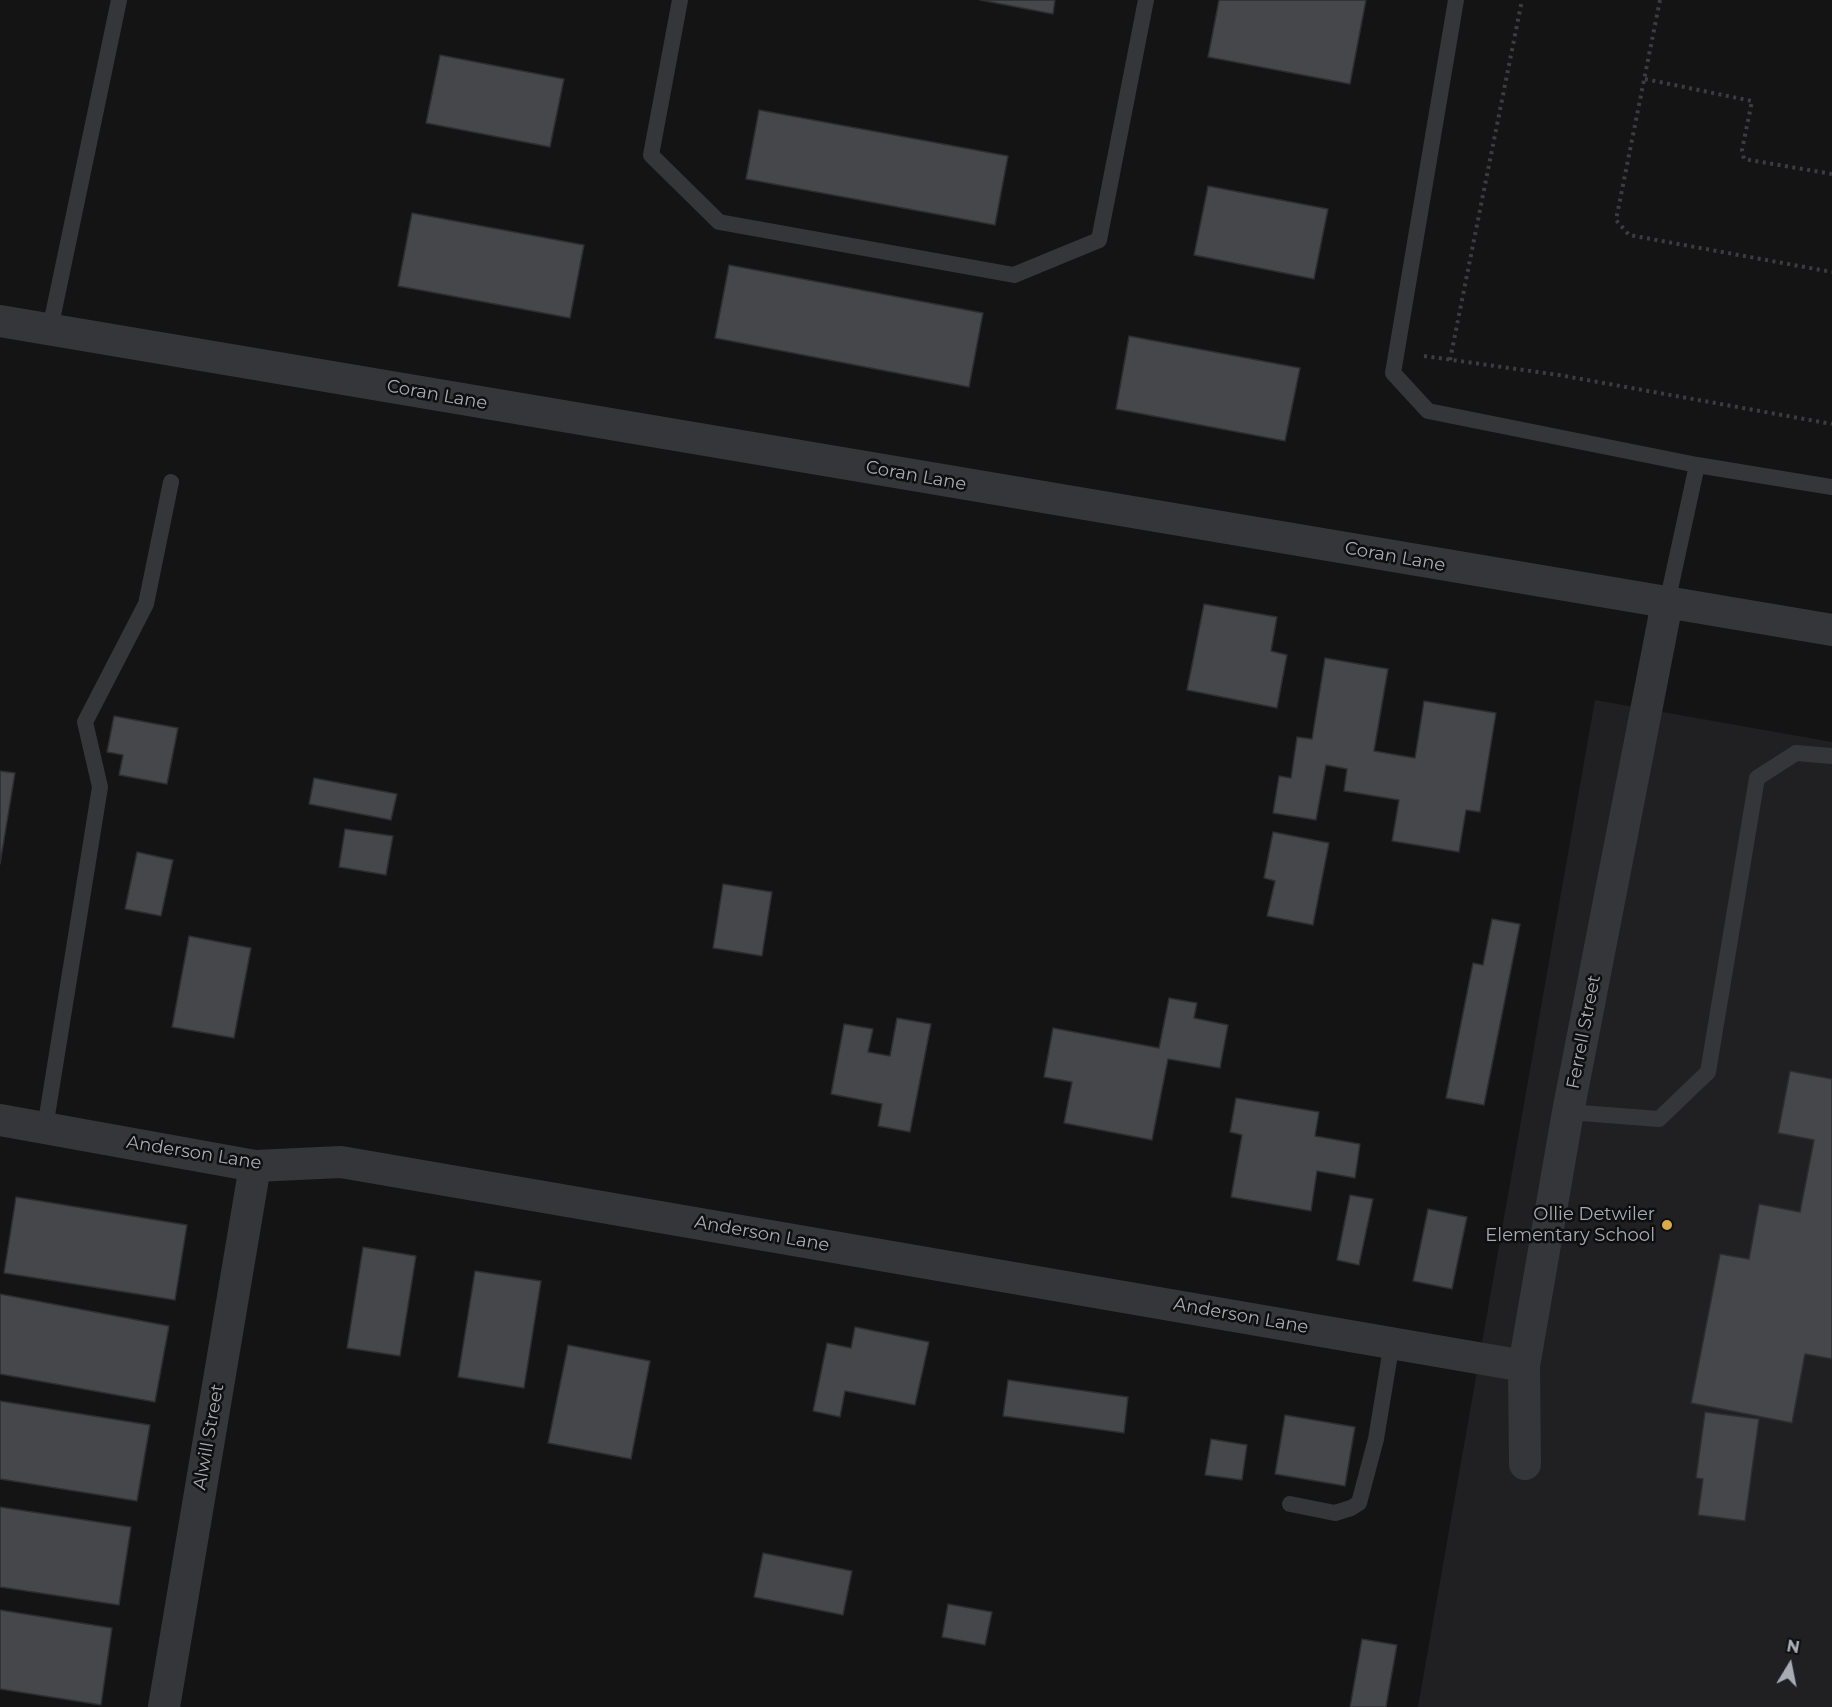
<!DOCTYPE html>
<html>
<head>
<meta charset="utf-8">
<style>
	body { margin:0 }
	#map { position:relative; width:1832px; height:1707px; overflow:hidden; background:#141415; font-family:Montserrat,sans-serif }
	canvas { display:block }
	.north { position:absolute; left:1760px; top:1635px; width:60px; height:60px; -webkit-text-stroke:4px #0f0f10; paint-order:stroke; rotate:10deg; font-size:16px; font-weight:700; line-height:24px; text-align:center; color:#a7abb4 }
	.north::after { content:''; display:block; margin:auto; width:21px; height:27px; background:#a7abb4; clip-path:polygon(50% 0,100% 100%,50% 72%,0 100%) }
</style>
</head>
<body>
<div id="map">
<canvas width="1832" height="1707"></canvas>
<div class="north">N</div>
</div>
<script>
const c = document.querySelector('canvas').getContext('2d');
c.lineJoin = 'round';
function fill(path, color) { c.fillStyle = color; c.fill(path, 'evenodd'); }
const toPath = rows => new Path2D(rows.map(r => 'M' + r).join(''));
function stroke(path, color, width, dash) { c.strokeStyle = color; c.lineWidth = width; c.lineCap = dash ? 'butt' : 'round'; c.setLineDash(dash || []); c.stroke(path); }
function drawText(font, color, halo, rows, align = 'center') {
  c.font = font + ' Montserrat,sans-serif'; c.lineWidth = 5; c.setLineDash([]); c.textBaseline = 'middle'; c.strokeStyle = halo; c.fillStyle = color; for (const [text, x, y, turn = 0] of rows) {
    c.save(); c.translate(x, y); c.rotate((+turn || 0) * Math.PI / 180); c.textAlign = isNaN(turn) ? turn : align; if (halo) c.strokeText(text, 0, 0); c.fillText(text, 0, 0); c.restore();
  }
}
fill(toPath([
	[1595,700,1832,742,1832,1707,1418,1707]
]), '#202022');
const building = toPath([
	[980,0,1055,0,1053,14,980,0],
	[1219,0,1366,0,1350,84,1208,57,1219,0],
	[440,55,564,79,550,147,426,123,440,55],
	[759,110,1008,156,995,225,746,179,759,110],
	[1208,186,1328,209,1314,279,1194,255,1208,186],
	[412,213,584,245,570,318,398,286,412,213],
	[729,265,983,313,969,387,715,338,729,265],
	[1129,336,1300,368,1285,441,1116,409,1129,336],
	[1204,604,1277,617,1271,651,1287,655,1277,708,1187,690,1204,604],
	[1325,658,1388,669,1374,751,1415,758,1424,701,1496,713,1480,812,1466,810,1459,852,1392,841,1399,800,1344,791,1347,769,1326,765,1316,820,1273,813,1279,776,1291,778,1297,737,1312,739,1325,658],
	[114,716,178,728,167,784,119,775,123,755,107,752,114,716],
	[0,771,15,773,0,864,0,771],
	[314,778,397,794,391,820,309,804,314,778],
	[345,829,393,836,386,875,339,867,345,829],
	[1273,832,1329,843,1313,925,1267,916,1275,881,1264,878,1273,832],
	[137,852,173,860,161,916,125,909,137,852],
	[723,884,772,892,762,956,713,948,723,884],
	[1492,919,1520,924,1484,1105,1446,1098,1473,963,1483,965,1492,919],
	[189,936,251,948,234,1038,172,1027,189,936],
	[1169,998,1197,1003,1194,1018,1228,1025,1220,1068,1168,1059,1152,1140,1064,1123,1072,1082,1044,1077,1053,1028,1159,1048,1169,998],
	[897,1018,931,1024,910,1132,878,1126,882,1104,831,1094,844,1024,873,1029,868,1052,890,1056,897,1018],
	[1790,1071,1832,1079,1832,1359,1805,1354,1792,1423,1691,1403,1720,1254,1749,1259,1759,1204,1800,1212,1814,1140,1778,1133,1790,1071],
	[1236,1098,1319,1112,1315,1136,1360,1144,1355,1178,1317,1171,1311,1211,1231,1197,1242,1135,1230,1132,1236,1098],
	[1350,1195,1373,1199,1359,1265,1337,1260,1350,1195],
	[16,1197,187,1225,175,1300,4,1273,16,1197],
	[1428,1209,1467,1217,1452,1289,1413,1281,1428,1209],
	[363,1247,416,1256,400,1356,347,1348,363,1247],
	[475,1271,541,1281,524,1388,458,1377,475,1271],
	[0,1294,169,1326,155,1402,0,1374,0,1294],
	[855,1327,929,1342,915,1405,845,1391,840,1417,813,1411,827,1343,851,1348,855,1327],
	[568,1345,650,1361,631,1459,548,1443,568,1345],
	[1008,1380,1128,1397,1124,1433,1003,1416,1008,1380],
	[0,1401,150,1425,137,1501,0,1479,0,1401],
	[1705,1412,1759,1419,1745,1521,1698,1515,1703,1479,1696,1478,1705,1412],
	[1285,1415,1355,1427,1345,1486,1275,1474,1285,1415],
	[1211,1439,1247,1445,1242,1480,1205,1475,1211,1439],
	[0,1507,131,1527,119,1605,0,1587,0,1507],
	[763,1553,852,1571,843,1615,754,1597,763,1553],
	[948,1604,992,1612,985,1645,942,1637,948,1604],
	[0,1610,112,1628,101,1705,0,1689,0,1610],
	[1362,1639,1397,1645,1386,1707,1350,1707,1362,1639]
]);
fill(building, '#46474a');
stroke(building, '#2e2e31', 1.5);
stroke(toPath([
	[1660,0,1616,220,1629,235,1832,272],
	[1645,79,1752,101,1742,150,1744,159,1832,174],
	[1424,356,1559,375,1832,424],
	[1450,360,1522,0]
]), '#3c3d41', 4, [3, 4.5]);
stroke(toPath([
	[680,0,651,155,719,222,1014,275,1099,240,1146,0],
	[1456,0,1393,373,1428,411,1697,465,1832,487],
	[50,329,119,0],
	[1667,603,1697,465],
	[1568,1112,1659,1119,1708,1072,1757,778,1796,753,1832,756],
	[45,1128,100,787,85,722,146,604,171,482],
	[1290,1504,1335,1513,1351,1508,1359,1503,1376,1439,1392,1342]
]), '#35363a', 16);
stroke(toPath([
	[0,321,1832,630],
	[0,1120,255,1166,341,1162,1524,1366],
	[1525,1464,1524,1366,1568,1112,1667,603],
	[164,1707,255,1166]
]), '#35363a', 32);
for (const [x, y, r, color] of [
	[1667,1225,6,"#daab47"]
]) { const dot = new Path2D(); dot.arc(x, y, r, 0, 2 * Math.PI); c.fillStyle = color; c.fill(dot); stroke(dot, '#0f0f10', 2); }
drawText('18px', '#a7abb4', '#0f0f10', [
	["Coran Lane",437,395,10],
	["Coran Lane",916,476,10],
	["Coran Lane",1395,557,10],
	["Ferrell Street",1584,1032,-79],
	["Anderson Lane",194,1153,9],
	["Anderson Lane",762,1234,10],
	["Anderson Lane",1241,1316,10],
	["Alwill Street",209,1437,-80]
]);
drawText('18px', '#a7abb4', '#0f0f10', [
	["Ollie Detwiler",1655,1215],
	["Elementary School",1655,1236]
], 'right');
</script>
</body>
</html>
